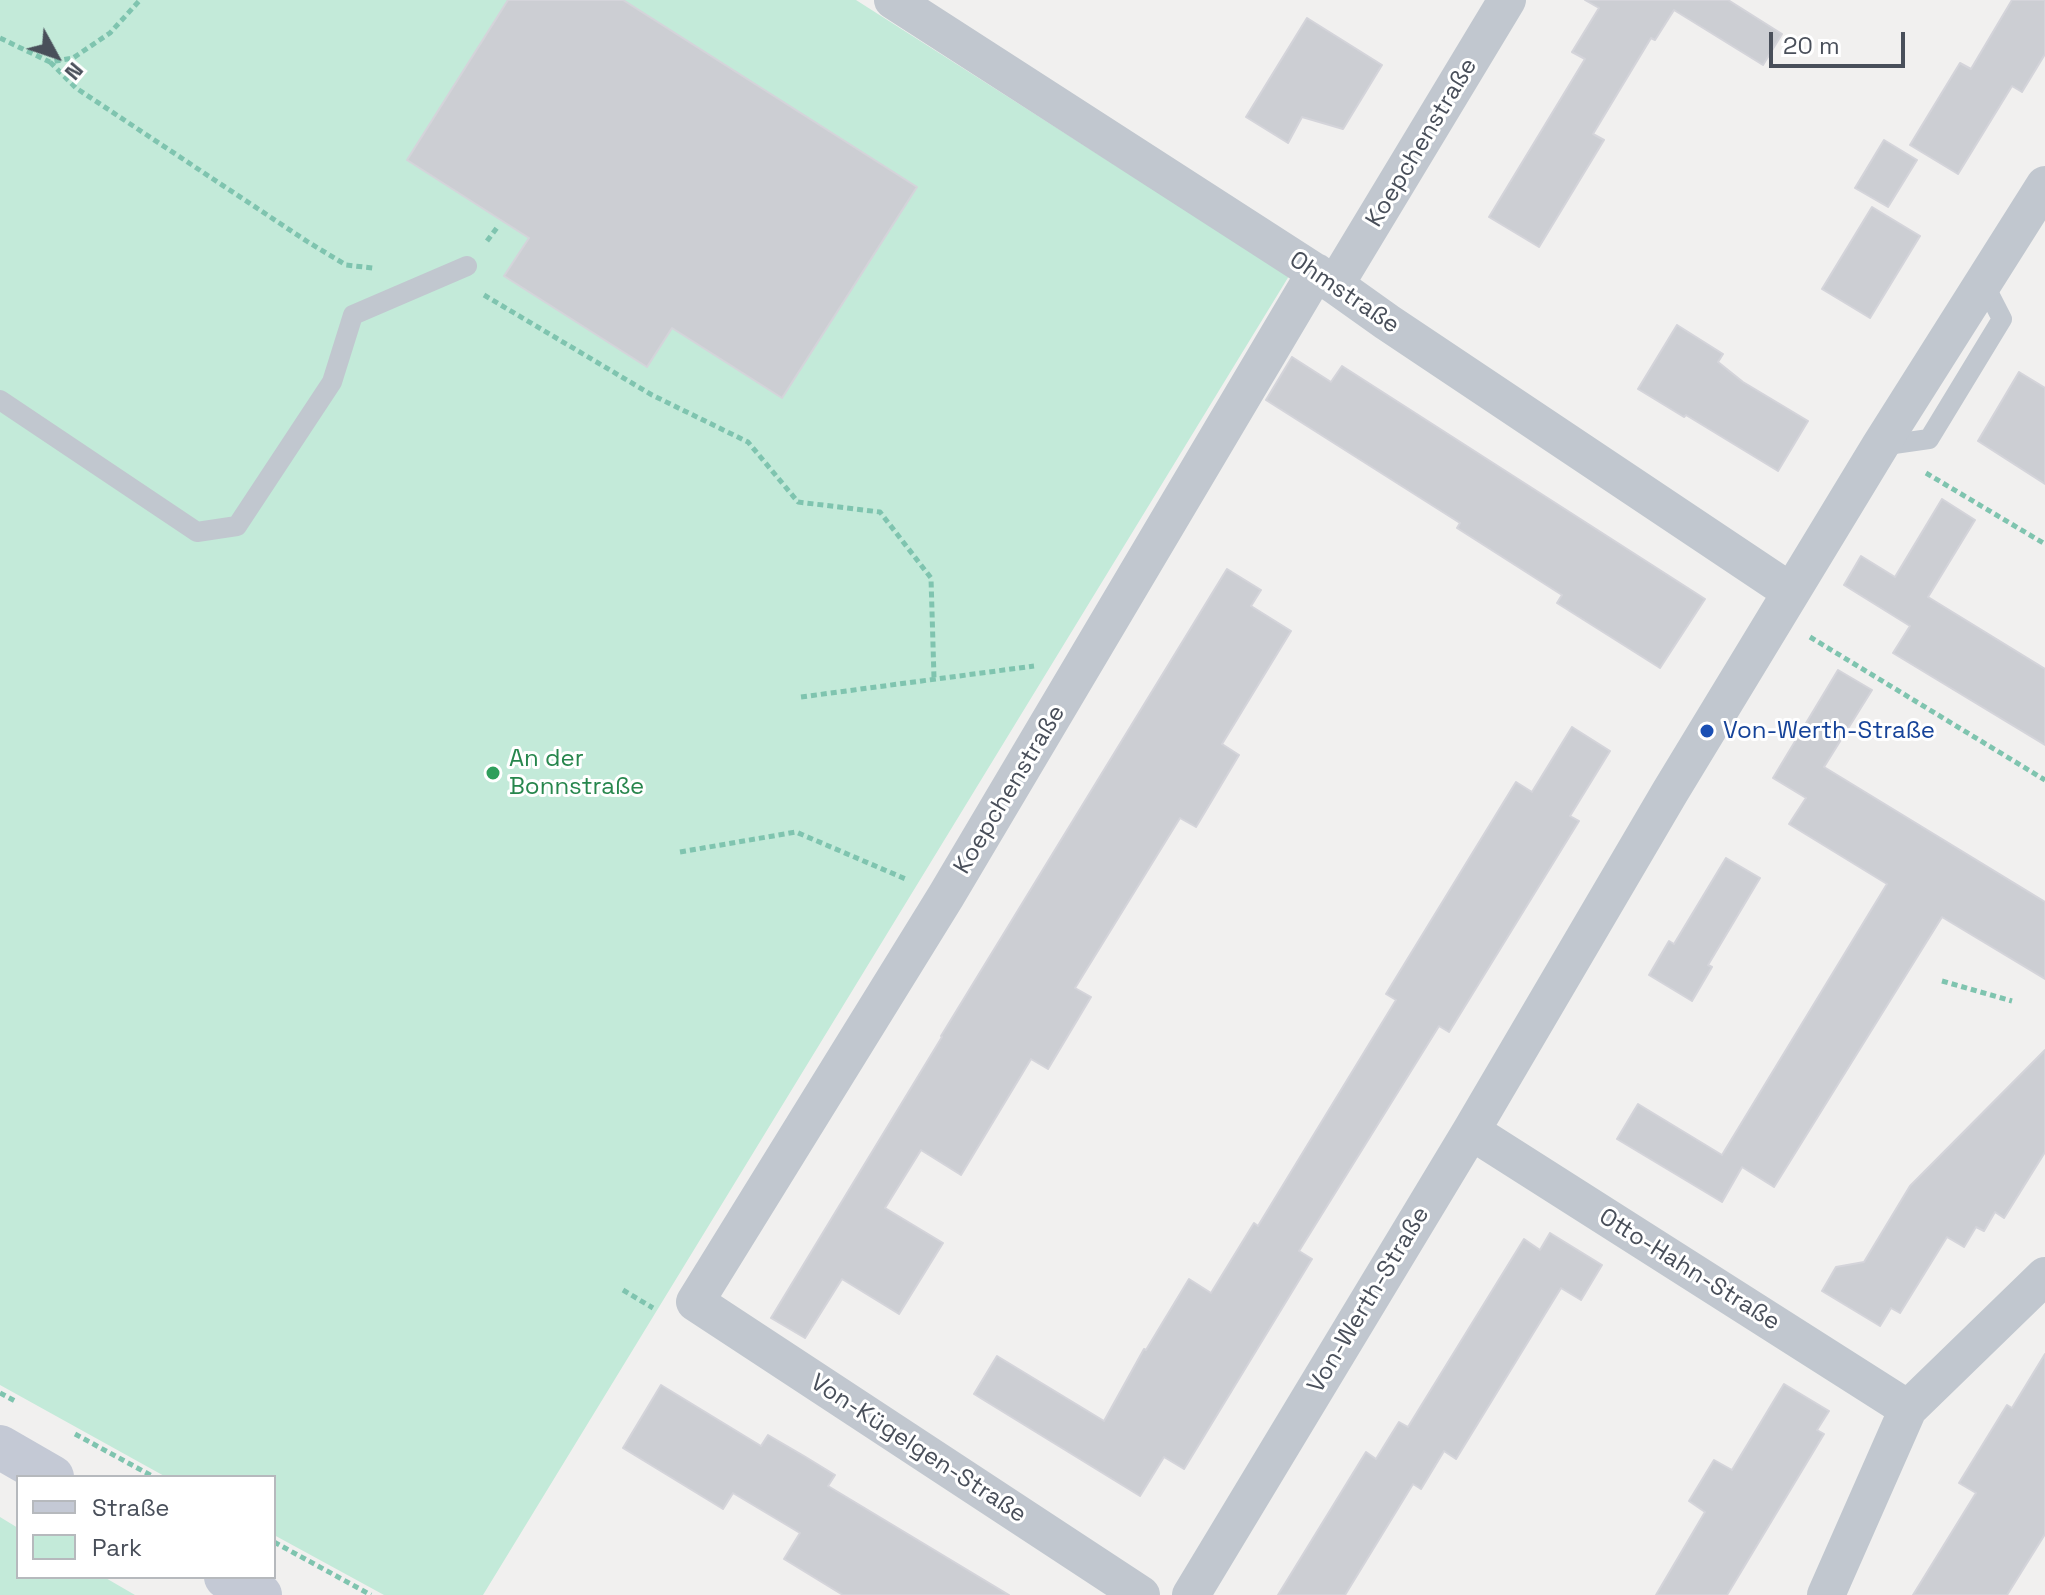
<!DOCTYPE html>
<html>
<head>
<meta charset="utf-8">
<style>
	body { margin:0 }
	#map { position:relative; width:2045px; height:1595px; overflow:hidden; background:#f1f0ef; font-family:"Space Grotesk",sans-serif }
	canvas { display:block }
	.legend { position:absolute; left:16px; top:1475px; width:260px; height:104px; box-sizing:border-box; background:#fff; border:2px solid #b6b9bd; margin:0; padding:10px 14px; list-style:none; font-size:24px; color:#494f5a }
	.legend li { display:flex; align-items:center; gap:16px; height:40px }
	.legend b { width:40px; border:2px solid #b6b9bd }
	.north { position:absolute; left:16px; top:16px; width:80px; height:80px; -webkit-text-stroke:6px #fff; paint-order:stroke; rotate:130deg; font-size:22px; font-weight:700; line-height:32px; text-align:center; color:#494f5a }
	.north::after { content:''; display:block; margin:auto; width:28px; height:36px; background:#494f5a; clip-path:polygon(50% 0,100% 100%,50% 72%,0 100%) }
	.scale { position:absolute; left:1769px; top:32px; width:136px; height:36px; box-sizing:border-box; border:4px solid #494f5a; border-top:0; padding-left:10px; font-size:24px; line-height:28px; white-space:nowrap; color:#494f5a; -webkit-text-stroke:6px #fff; paint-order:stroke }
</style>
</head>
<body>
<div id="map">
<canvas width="2045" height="1595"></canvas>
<ul class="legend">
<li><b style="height:10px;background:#c4c9d5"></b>Straße</li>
<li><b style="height:22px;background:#c3ead9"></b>Park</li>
</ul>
<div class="north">N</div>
<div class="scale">20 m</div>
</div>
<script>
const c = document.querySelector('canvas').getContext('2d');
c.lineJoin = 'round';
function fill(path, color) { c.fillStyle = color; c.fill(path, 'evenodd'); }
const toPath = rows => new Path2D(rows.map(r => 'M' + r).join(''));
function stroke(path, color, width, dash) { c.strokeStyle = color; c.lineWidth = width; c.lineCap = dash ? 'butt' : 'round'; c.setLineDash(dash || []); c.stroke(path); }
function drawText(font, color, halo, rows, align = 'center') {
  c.font = font + ' "Space Grotesk",sans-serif'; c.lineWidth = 6; c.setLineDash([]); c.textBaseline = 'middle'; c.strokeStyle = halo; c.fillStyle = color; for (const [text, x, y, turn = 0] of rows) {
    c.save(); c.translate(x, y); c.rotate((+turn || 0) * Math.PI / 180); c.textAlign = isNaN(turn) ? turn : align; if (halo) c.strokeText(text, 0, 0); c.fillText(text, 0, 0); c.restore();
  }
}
fill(toPath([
	[0,0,856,0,1289,276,483,1595,384,1595,274,1535,274,1477,166,1477,0,1385],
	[0,1517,18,1528,18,1577,104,1577,135,1595,0,1595]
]), '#c3ead9');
const building = toPath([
	[508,0,623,0,917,187,782,398,672,328,647,367,504,276,529,238,407,160,508,0],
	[1585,0,1728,0,1782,34,1763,65,1674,10,1655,40,1651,38,1593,134,1604,140,1539,247,1489,217,1585,59,1572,52,1599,8,1585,0],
	[2012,0,2045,0,2045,54,2022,92,2012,86,1958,174,1910,145,1960,63,1971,69,2012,0],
	[1307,18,1382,65,1343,129,1302,117,1288,143,1246,117,1307,18],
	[1884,140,1917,160,1888,207,1855,188,1884,140],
	[1872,207,1920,236,1870,318,1822,289,1872,207],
	[1677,325,1723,354,1718,362,1743,382,1808,421,1778,471,1686,415,1684,417,1638,389,1677,325],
	[1292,357,1331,382,1342,366,1705,599,1660,668,1557,603,1562,595,1457,528,1460,523,1266,400,1292,357],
	[2019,372,2045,388,2045,484,1978,441,2019,372],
	[1942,499,1975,520,1928,597,2045,669,2045,745,1893,653,1910,626,1844,585,1861,556,1895,577,1942,499],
	[1227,569,1261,590,1251,606,1291,631,1222,744,1239,755,1196,827,1180,818,1075,988,1091,997,1048,1069,1031,1059,961,1175,921,1150,885,1208,943,1243,899,1314,842,1279,805,1338,771,1318,942,1037,941,1036,1227,569],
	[1838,670,1872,690,1824,767,2045,902,2045,979,1942,917,1774,1187,1742,1167,1722,1202,1617,1139,1638,1104,1722,1155,1887,884,1789,824,1806,798,1773,778,1838,670],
	[1572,727,1610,751,1570,816,1579,821,1449,1032,1439,1026,1299,1251,1312,1259,1184,1469,1164,1457,1140,1496,974,1394,997,1356,1104,1421,1144,1349,1146,1350,1189,1279,1211,1293,1254,1223,1258,1226,1396,1000,1386,994,1516,782,1532,792,1572,727],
	[1726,858,1760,878,1708,965,1712,967,1692,1001,1649,975,1669,941,1674,944,1726,858],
	[2045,1050,2045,1152,2004,1218,1995,1212,1984,1231,1976,1227,1964,1247,1947,1237,1900,1313,1891,1308,1880,1326,1822,1291,1836,1267,1864,1262,1910,1186,2045,1050],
	[1550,1233,1602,1265,1581,1300,1561,1288,1456,1459,1444,1451,1421,1489,1413,1484,1345,1595,1278,1595,1366,1452,1376,1459,1399,1422,1408,1427,1524,1239,1540,1250,1550,1233],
	[2045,1354,2045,1534,2007,1595,1913,1595,1976,1493,1959,1483,2007,1405,2012,1408,2045,1354],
	[1784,1384,1829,1411,1817,1430,1824,1434,1727,1595,1656,1595,1705,1512,1689,1501,1714,1460,1732,1470,1784,1384],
	[661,1385,761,1446,768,1435,804,1456,835,1475,828,1486,1009,1595,843,1595,784,1559,800,1533,733,1493,723,1509,623,1448,661,1385]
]);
fill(building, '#ccced3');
stroke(building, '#d4d4da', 2);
stroke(toPath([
	[0,38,50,62,73,58,110,33,140,0],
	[50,62,76,88,308,242,346,265,373,268],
	[487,241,499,225],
	[484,295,652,395,748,442,798,502,880,512,931,578,934,678],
	[1926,473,2045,544],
	[1810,637,2045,780],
	[801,697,1034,666],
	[680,852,796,832,908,880],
	[1942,981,2012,1001],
	[623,1290,653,1308],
	[0,1393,17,1402],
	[75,1434,154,1477],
	[274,1542,371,1595]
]), '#7fc4af', 5, [6, 4]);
stroke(toPath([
	[0,400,197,532,237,526,332,382,353,315,467,266],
	[1880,446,1929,439,2002,319,1983,282]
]), '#c1c7cf', 20);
stroke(toPath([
	[893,0,1335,285,1387,322,1791,592],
	[1335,285,1507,0],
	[1471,1131,1908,1409],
	[1141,1595,695,1302,946,896,1316,272],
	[1191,1595,1471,1131,1670,792,1880,446,2045,185],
	[1826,1595,1908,1409,2045,1276]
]), '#c1c7cf', 38);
stroke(toPath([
	[0,1447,52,1477],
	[226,1577,260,1595]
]), '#c4c9d5', 44);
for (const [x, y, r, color] of [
	[1707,731,8,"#1a4fb4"],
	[493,773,8,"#2e9e5b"]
]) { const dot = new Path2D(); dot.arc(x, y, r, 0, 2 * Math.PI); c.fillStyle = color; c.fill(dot); stroke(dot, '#fff', 3); }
drawText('24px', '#494f5a', '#fff', [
	["Koepchenstraße",1422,143,-59],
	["Ohmstraße",1344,293,34],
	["Koepchenstraße",1010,790,-59],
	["Otto-Hahn-Straße",1689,1270,32],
	["Von-Werth-Straße",1369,1300,-59],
	["Von-Kügelgen-Straße",918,1449,33]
]);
drawText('24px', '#164399', '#fff', [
	["Von-Werth-Straße",1723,731]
], 'left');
drawText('24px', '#27864d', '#fff', [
	["An der",509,759],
	["Bonnstraße",509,787]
], 'left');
</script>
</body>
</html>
